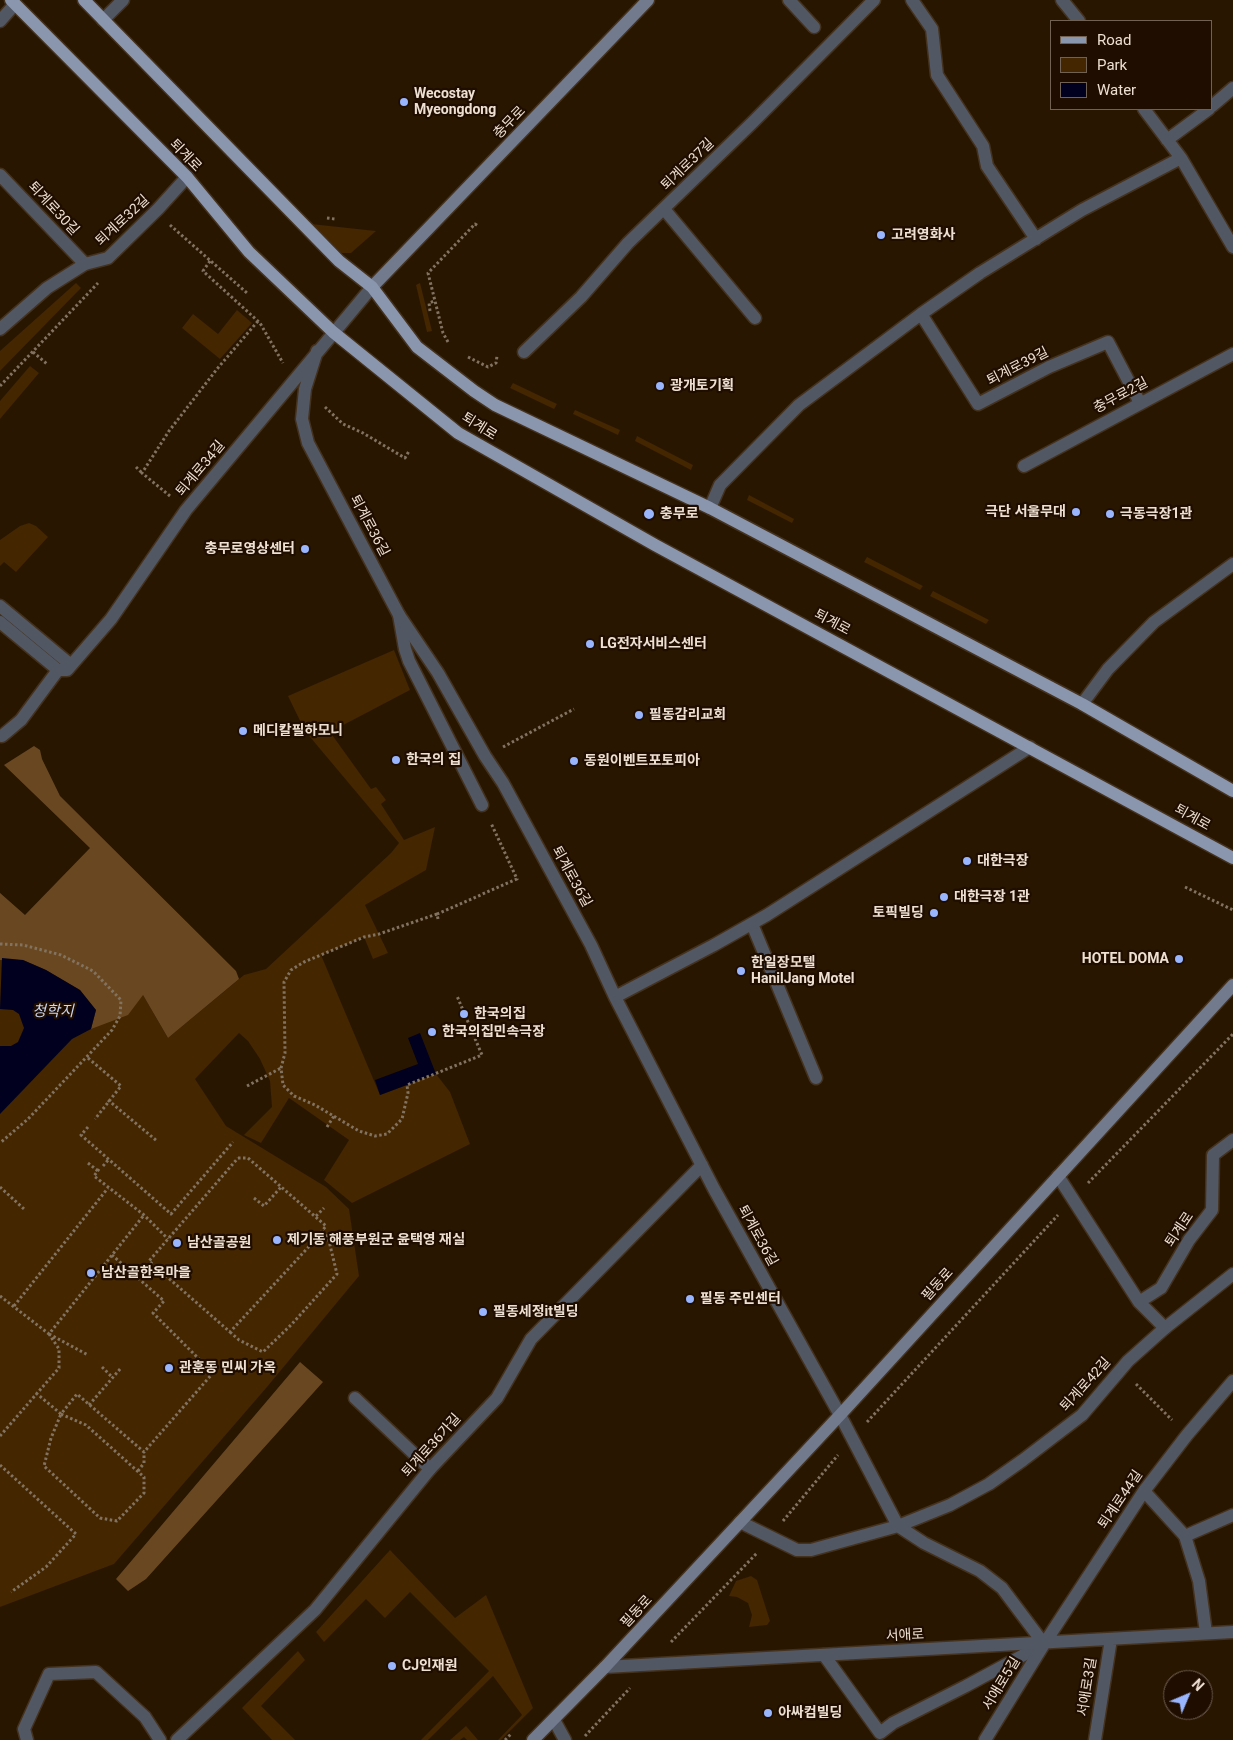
<!DOCTYPE html>
<html>
<head>
<meta charset="utf-8">
<style>
	body { margin:0 }
	#map { position:relative; width:1233px; height:1740px; overflow:hidden; background:#291601; font-family:Roboto,sans-serif }
	canvas { display:block }
	.legend { position:absolute; left:1050px; top:20px; width:162px; height:90px; box-sizing:border-box; background:#1f0d00; border:1px solid #716154; margin:0; padding:6px 9px; list-style:none; font-size:15px; color:#eddfd2 }
	.legend li { display:flex; align-items:center; gap:10px; height:25px }
	.legend b { width:25px; border:1px solid #716154 }
	.north { position:absolute; left:1163px; top:1670px; width:50px; height:50px; box-sizing:border-box; background:#1f0d00; border:1px solid #716154; border-radius:50%; rotate:45deg; font-size:14px; font-weight:700; line-height:20px; text-align:center; color:#eddfd2 }
	.north::after { content:''; display:block; margin:auto; width:18px; height:22px; background:#99b5fd; clip-path:polygon(50% 0,100% 100%,50% 72%,0 100%) }
</style>
</head>
<body>
<div id="map">
<canvas width="1233" height="1740"></canvas>
<ul class="legend">
<li><b style="height:6px;background:#8a95ae"></b>Road</li>
<li><b style="height:14px;background:#442600"></b>Park</li>
<li><b style="height:14px;background:#01011f"></b>Water</li>
</ul>
<div class="north">N</div>
</div>
<script>
const c = document.querySelector('canvas').getContext('2d');
c.lineJoin = 'round';
function fill(path, color) { c.fillStyle = color; c.fill(path, 'evenodd'); }
const toPath = rows => new Path2D(rows.map(r => 'M' + r).join(''));
function stroke(path, color, width, dash) { c.strokeStyle = color; c.lineWidth = width; c.lineCap = dash ? 'butt' : 'round'; c.setLineDash(dash || []); c.stroke(path); }
function drawText(font, color, halo, rows, align = 'center') {
  c.font = font + ' Roboto,"Noto Sans KR",sans-serif'; c.lineWidth = 4.5; c.setLineDash([]); c.textBaseline = 'middle'; c.strokeStyle = halo; c.fillStyle = color; for (const [text, x, y, turn = 0] of rows) {
    c.save(); c.translate(x, y); c.rotate((+turn || 0) * Math.PI / 180); c.textAlign = isNaN(turn) ? turn : align; if (halo) c.strokeText(text, 0, 0); c.fillText(text, 0, 0); c.restore();
  }
}
fill(toPath([
	[311,224,376,231,351,253,342,253,332,250],
	[76,283,81,288,0,371,0,351],
	[420,283,432,331,427,332,416,285],
	[237,310,252,323,220,359,182,328,193,314,218,334],
	[30,366,39,373,0,419,0,401],
	[513,383,557,404,554,409,510,388],
	[575,410,620,430,618,435,573,414],
	[637,436,693,465,691,470,635,441],
	[749,495,794,519,792,523,747,500],
	[29,523,36,526,48,537,16,572,4,562,0,566,0,540,20,526],
	[867,557,923,586,920,590,864,562],
	[933,591,989,620,986,624,930,596],
	[394,650,410,690,330,732,371,789,376,787,386,800,381,804,404,840,435,827,426,870,365,905,388,953,373,959,364,937,321,955,380,1095,436,1074,450,1092,470,1144,352,1203,324,1180,349,1140,289,1098,261,1143,244,1135,272,1107,270,1081,260,1059,248,1041,239,1033,195,1079,226,1126,326,1187,349,1209,359,1276,267,1387,114,1564,0,1607,0,893,25,916,143,995,168,1038,244,975,266,969,391,853,399,843,305,731,288,696],
	[390,1550,455,1618,486,1595,533,1708,501,1740,498,1740,522,1715,493,1676,428,1740,421,1740,489,1671,410,1592,385,1618,366,1599,324,1642,316,1632],
	[751,1576,757,1580,770,1621,767,1625,749,1627,752,1615,748,1603,737,1597,729,1596,736,1581],
	[298,1651,305,1660,261,1706,295,1740,272,1740,242,1708],
	[466,1726,478,1740,467,1740,464,1737,460,1740,450,1740]
]), '#442600');
fill(toPath([
	[34,746,40,750,42,759,60,796,236,971,239,979,168,1038,143,995,128,1015,91,1029,96,1010,80,990,46,970,23,960,0,960,0,893,25,915,90,848,4,765],
	[300,1362,323,1382,146,1579,128,1591,116,1579]
]), '#694821');
fill(toPath([
	[2,958,23,960,46,970,80,990,96,1010,91,1029,72,1039,0,1114,0,1046,11,1046,18,1042,24,1028,19,1014,13,1010,0,1009],
	[420,1033,436,1074,380,1095,375,1080,418,1064,408,1038]
]), '#01011f');
const lane = toPath([
	[0,21,15,4],
	[0,175,85,264],
	[399,615,405,649,409,661,482,805],
	[0,622,58,670],
	[752,924,816,1078],
	[1165,1328,1233,1274],
	[355,1398,430,1469],
	[740,1522,797,1550,811,1550,898,1526],
	[1185,1536,1233,1515],
	[824,1655,880,1733,893,1723,966,1686,1044,1644],
	[554,1720,565,1740]
]);
const street = toPath([
	[789,0,814,27],
	[912,0,932,29,937,75,983,146,987,166,1036,239],
	[1062,0,1079,21],
	[103,20,123,0],
	[1212,106,1233,88],
	[1144,109,1181,158,1233,247],
	[1167,140,1209,109],
	[664,209,755,318],
	[921,314,978,404,1049,367,1108,342,1140,403],
	[0,329,47,288,85,264,108,258,158,209,187,177],
	[317,351,305,389,302,419,308,443,399,615,438,673,485,756,503,783,591,945,615,997,714,1189,840,1415,898,1526,924,1543,980,1571,1002,1588,1044,1644],
	[524,352,581,297,628,243,753,122,874,0],
	[1024,466,1233,354],
	[710,508,720,485,799,405,921,314,980,273,1082,210,1181,158],
	[0,606,71,665],
	[1082,704,1108,669,1154,622,1233,564],
	[2,736,21,720,58,670,67,670,111,619,186,510,372,287],
	[615,997,714,945,767,915,1030,747],
	[1139,1302,1161,1288,1189,1240,1212,1210,1213,1155,1233,1140],
	[1144,1491,1185,1536,1199,1581,1206,1633],
	[898,1526,950,1505,989,1484,1023,1460,1082,1415,1128,1361,1165,1328,1139,1302,1058,1176],
	[605,1667,1233,1632],
	[27,1740,24,1729,49,1674,96,1672,145,1717,160,1740],
	[177,1740,315,1610,430,1469,497,1398,531,1339,702,1165],
	[985,1740,1044,1644,1144,1491,1187,1435,1233,1381],
	[1095,1740,1111,1639]
]);
const secondary = toPath([
	[372,287,648,0],
	[533,1740,605,1667,840,1415,1233,985]
]);
const primary = toPath([
	[11,0,187,177,249,252,333,332,458,433,655,545,1233,858],
	[84,0,339,261,372,287,417,347,474,391,495,405,710,508,1082,704,1233,791]
]);
stroke(lane, '#44321e', 15);
stroke(street, '#44321e', 15);
stroke(secondary, '#44321e', 15);
stroke(primary, '#44321e', 15);
stroke(toPath([
	[327,218,335,219],
	[170,225,247,293],
	[210,261,203,271,260,323,283,363],
	[430,311,429,303,434,301],
	[448,342,443,333,428,273,475,224,478,226],
	[33,352,47,364],
	[468,357,488,367,496,363,497,356],
	[0,386,98,283],
	[325,407,343,424,363,433,405,458,409,451],
	[136,467,142,473],
	[170,496,142,473,169,431,217,369,258,321],
	[503,747,574,709],
	[1185,887,1233,910],
	[437,914,379,934,364,937,304,962,291,970,284,982,285,1053,281,1068,283,1085,294,1096,315,1105,359,1131,375,1136,387,1134,402,1119,408,1093,407,1085,482,1055,457,996],
	[438,919,437,914,517,879,491,823],
	[0,944,23,945,61,955,93,971,121,1000,120,1016,112,1030,28,1119,0,1143],
	[88,1058,121,1086,95,1119],
	[247,1086,281,1068],
	[108,1100,157,1141],
	[88,1127,81,1135,171,1214,233,1142],
	[327,1127,334,1116],
	[238,1158,248,1158,326,1226,315,1240,230,1332,149,1261,238,1158],
	[88,1163,98,1171],
	[103,1166,109,1159],
	[99,1169,94,1176,144,1215,168,1239],
	[1088,1183,1233,1034],
	[0,1187,24,1209],
	[254,1198,264,1206,282,1186],
	[316,1216,324,1208],
	[0,1296,49,1334,144,1215],
	[14,1306,108,1188],
	[230,1332,239,1340,263,1352,291,1325,337,1274,328,1237,322,1231],
	[49,1334,88,1355],
	[102,1367,112,1377],
	[1136,1384,1172,1420],
	[36,1393,61,1414,77,1394,144,1452,213,1373,153,1313,164,1301,112,1255],
	[89,1405,121,1368],
	[61,1414,86,1425,144,1477,144,1493,117,1521,100,1518,44,1466,51,1438,61,1414],
	[867,1422,1058,1215],
	[0,1436,59,1368,59,1349,49,1334],
	[0,1465,76,1534,46,1567,11,1592],
	[138,1471,144,1463,144,1452],
	[783,1521,838,1455],
	[671,1642,757,1553],
	[585,1736,630,1688],
	[505,1740,512,1733]
]), '#827260', 3, [2.5, 2.5]);
stroke(lane, '#525764', 12);
stroke(street, '#525764', 12);
stroke(secondary, '#727a8e', 12);
stroke(primary, '#8a95ae', 12);
for (const [x, y, r, color] of [
	[404,102,5,"#99b5fd"],
	[881,235,5,"#99b5fd"],
	[660,386,5,"#99b5fd"],
	[1076,512,5,"#99b5fd"],
	[649,514,6,"#99b5fd"],
	[1110,514,5,"#99b5fd"],
	[305,549,5,"#99b5fd"],
	[590,644,5,"#99b5fd"],
	[639,715,5,"#99b5fd"],
	[243,731,5,"#99b5fd"],
	[396,760,5,"#99b5fd"],
	[574,761,5,"#99b5fd"],
	[967,861,5,"#99b5fd"],
	[944,897,5,"#99b5fd"],
	[934,913,5,"#99b5fd"],
	[1179,959,5,"#99b5fd"],
	[741,971,5,"#99b5fd"],
	[464,1014,5,"#99b5fd"],
	[432,1032,5,"#99b5fd"],
	[277,1240,5,"#99b5fd"],
	[177,1243,5,"#99b5fd"],
	[91,1273,5,"#99b5fd"],
	[690,1299,5,"#99b5fd"],
	[483,1312,5,"#99b5fd"],
	[169,1368,5,"#99b5fd"],
	[392,1666,5,"#99b5fd"],
	[768,1713,5,"#99b5fd"]
]) { const dot = new Path2D(); dot.arc(x, y, r, 0, 2 * Math.PI); c.fillStyle = color; c.fill(dot); stroke(dot, '#1f0d00', 2); }
drawText('bold 14px', '#eddfd2', '#1f0d00', [
	["Wecostay",414,94],
	["Myeongdong",414,110],
	["고려영화사",891,235],
	["광개토기획",670,386],
	["극단 서울무대",1066,512,"right"],
	["충무로",660,514],
	["극동극장1관",1120,514],
	["충무로영상센터",295,549,"right"],
	["LG전자서비스센터",600,644],
	["필동감리교회",649,715],
	["메디칼필하모니",253,731],
	["한국의 집",406,760],
	["동원이벤트포토피아",584,761],
	["대한극장",977,861],
	["대한극장 1관",954,897],
	["토픽빌딩",924,913,"right"],
	["HOTEL DOMA",1169,959,"right"],
	["한일장모텔",751,963],
	["HanilJang Motel",751,979],
	["한국의집",474,1014],
	["한국의집민속극장",442,1032],
	["제기동 해풍부원군 윤택영 재실",287,1240],
	["남산골공원",187,1243],
	["남산골한옥마을",101,1273],
	["필동 주민센터",700,1299],
	["필동세정it빌딩",493,1312],
	["관훈동 민씨 가옥",179,1368],
	["CJ인재원",402,1666],
	["아싸컴빌딩",778,1713]
], 'left');
drawText('14px', '#eddfd2', '#1f0d00', [
	["충무로",510,123,-46],
	["퇴계로",185,156,46],
	["퇴계로37길",688,165,-44],
	["퇴계로30길",53,209,47],
	["퇴계로32길",123,221,-43],
	["퇴계로39길",1018,367,-27],
	["충무로2길",1121,396,-28],
	["퇴계로",479,427,32],
	["퇴계로34길",201,469,-50],
	["퇴계로36길",369,526,62],
	["퇴계로",832,623,28],
	["퇴계로",1192,818,29],
	["퇴계로36길",571,877,61],
	["퇴계로",1180,1230,-56],
	["퇴계로36길",757,1236,61],
	["필동로",938,1285,-48],
	["퇴계로42길",1086,1385,-48],
	["퇴계로36가길",432,1446,-48],
	["퇴계로44길",1121,1500,-56],
	["필동로",637,1612,-47],
	["서애로",905,1636,-3],
	["서애로5길",1002,1684,-59],
	["서애로3길",1088,1687,-81]
]);
drawText('italic 15px', '#cbd6f2', '#1f0d00', [
	["청학지",53,1012]
]);
</script>
</body>
</html>
